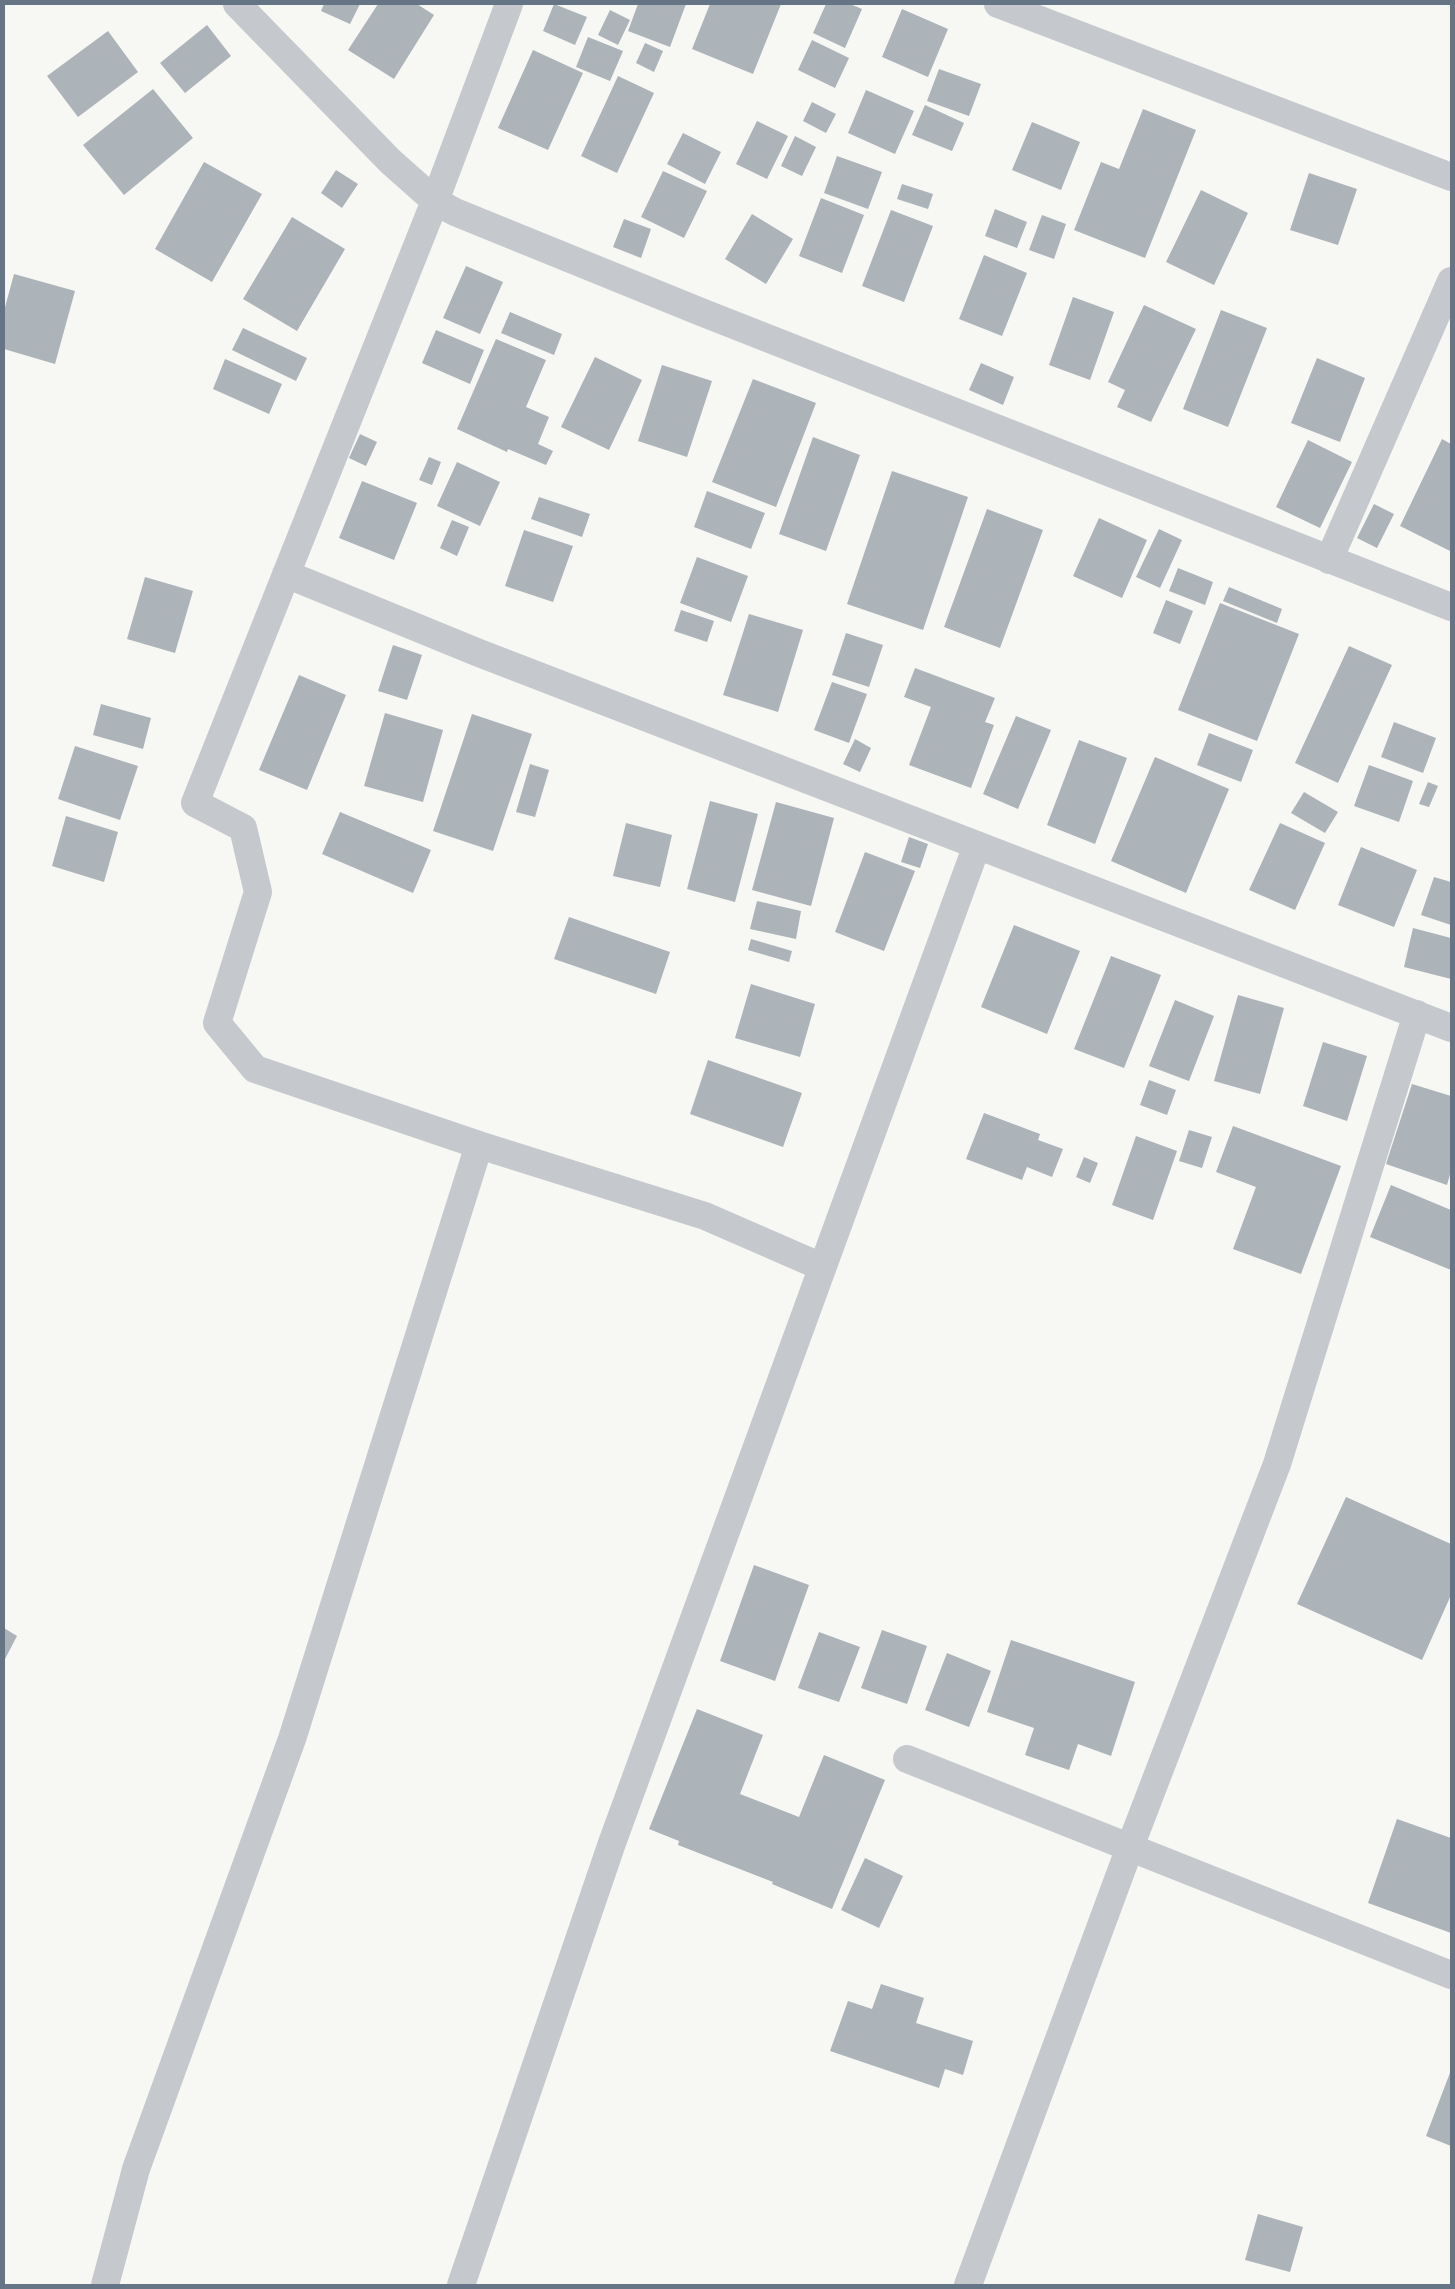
<!DOCTYPE html>
<html>
<head>
<meta charset="utf-8">
<style>
	body { margin:0 }
	#map { position:relative; width:1455px; height:2289px; overflow:hidden; background:#f7f7f4; font-family:Quicksand,sans-serif }
	canvas { display:block }
	.frame { position:absolute; inset:0; border:5px solid #667585; pointer-events:none }
</style>
</head>
<body>
<div id="map">
<canvas width="1455" height="2289"></canvas>
<div class="frame"></div>
</div>
<script>
const c = document.querySelector('canvas').getContext('2d');
c.lineJoin = 'round';
function fill(path, color) { c.fillStyle = color; c.fill(path, 'evenodd'); }
const toPath = rows => new Path2D(rows.map(r => 'M' + r).join(''));
function stroke(path, color, width, dash) { c.strokeStyle = color; c.lineWidth = width; c.lineCap = dash ? 'butt' : 'round'; c.setLineDash(dash || []); c.stroke(path); }
fill(toPath([
	[324,4,360,4,350,24,321,11],
	[378,4,417,4,434,15,394,79,348,50],
	[554,4,587,17,575,45,543,31],
	[638,4,686,4,670,47,628,31],
	[710,4,781,4,753,74,692,49],
	[826,4,850,4,862,9,845,48,813,33],
	[902,9,948,29,928,77,882,57],
	[610,10,630,20,618,45,598,35],
	[207,25,231,56,185,93,160,63],
	[108,31,138,72,78,117,47,76],
	[588,37,623,51,610,81,576,67],
	[812,40,849,58,835,88,798,70],
	[645,43,663,51,654,72,636,63],
	[533,50,583,73,548,150,498,128],
	[939,69,981,84,969,116,927,101],
	[618,76,654,93,617,173,581,156],
	[153,89,193,138,124,195,83,145],
	[866,90,914,111,895,154,848,133],
	[812,102,836,114,826,133,803,121],
	[925,105,964,123,952,151,912,135],
	[1143,109,1196,130,1145,258,1074,230,1101,162,1119,169],
	[757,121,788,136,767,179,736,164],
	[1032,122,1080,142,1061,190,1012,170],
	[683,133,721,152,705,184,667,164],
	[795,136,816,147,802,176,781,166],
	[837,156,882,172,868,209,824,193],
	[204,162,262,194,212,282,155,249],
	[336,170,358,184,342,208,321,193],
	[663,171,707,191,684,238,641,217],
	[1309,173,1357,189,1338,245,1290,230],
	[902,184,933,194,928,209,897,199],
	[1201,190,1248,213,1214,285,1166,262],
	[821,198,864,215,842,273,799,256],
	[995,209,1027,222,1017,248,985,236],
	[891,210,933,226,904,302,862,286],
	[752,214,793,239,766,284,725,259],
	[1042,215,1066,224,1054,259,1029,250],
	[292,217,345,249,297,331,243,299],
	[624,219,651,229,641,258,613,247],
	[984,255,1027,273,1002,336,959,319],
	[466,266,503,282,480,334,443,318],
	[14,274,75,291,55,364,4,349,4,311],
	[1073,297,1114,312,1090,380,1049,365],
	[1144,305,1196,329,1151,422,1117,407,1125,390,1108,382],
	[1221,310,1267,328,1228,427,1183,409],
	[510,312,562,334,554,355,501,333],
	[243,328,307,358,296,381,232,350],
	[436,330,484,350,470,384,422,363],
	[496,339,546,360,526,407,549,417,538,444,553,451,546,465,508,449,507,452,457,429],
	[595,357,642,380,609,450,561,427],
	[1317,358,1365,378,1340,442,1291,423],
	[225,359,282,384,269,414,213,389],
	[981,363,1014,377,1003,405,969,390],
	[662,365,712,381,687,457,638,441],
	[753,379,816,403,776,507,712,482],
	[360,434,377,442,366,466,349,458],
	[813,437,860,455,826,551,779,534],
	[1442,439,1451,444,1450,551,1400,526],
	[1308,440,1352,462,1320,528,1276,507],
	[429,457,441,462,432,485,419,480],
	[457,462,500,482,480,526,437,506],
	[892,471,968,497,923,630,847,604],
	[362,481,417,503,394,560,339,538],
	[707,491,765,513,751,549,694,527],
	[539,497,590,514,582,537,531,519],
	[1374,504,1394,514,1377,548,1357,538],
	[987,509,1043,530,1000,648,944,627],
	[1099,518,1147,540,1122,598,1073,576],
	[452,520,469,527,457,556,440,548],
	[1159,529,1182,540,1160,588,1136,577],
	[524,530,573,546,553,602,505,586],
	[697,557,748,576,731,622,680,603],
	[1178,568,1213,582,1205,605,1169,591],
	[145,577,193,591,175,653,127,639],
	[1229,587,1282,609,1277,623,1223,601],
	[1166,600,1193,611,1180,644,1153,633],
	[1220,603,1299,634,1257,741,1178,710],
	[681,610,714,621,707,642,674,631],
	[749,614,803,630,778,712,723,695],
	[846,633,883,645,869,687,832,675],
	[393,645,422,655,407,700,378,691],
	[1349,646,1392,665,1338,783,1295,763],
	[915,668,995,698,985,722,994,725,971,788,909,765,931,707,904,697],
	[299,675,346,695,307,790,259,770],
	[832,682,867,694,849,743,814,730],
	[101,704,151,718,143,749,93,735],
	[385,713,443,730,423,802,364,786],
	[472,714,532,734,493,851,433,831],
	[1016,716,1051,730,1018,809,983,794],
	[1394,722,1436,738,1423,773,1381,757],
	[1209,733,1253,750,1241,782,1197,765],
	[855,739,871,748,860,772,843,764],
	[1079,740,1127,758,1095,844,1047,825],
	[75,746,138,766,120,820,58,799],
	[1155,757,1229,789,1186,893,1111,861],
	[530,764,549,770,535,817,516,812],
	[1369,765,1413,781,1399,822,1354,806],
	[1428,782,1438,786,1429,807,1419,804],
	[1304,792,1338,812,1325,833,1291,813],
	[710,801,758,814,735,902,687,889],
	[776,802,834,818,811,906,752,890],
	[340,812,431,850,413,893,322,854],
	[66,816,118,832,104,882,52,866],
	[626,823,672,835,660,887,613,876],
	[1280,823,1325,843,1295,910,1249,890],
	[909,837,928,844,920,868,901,862],
	[1361,847,1417,870,1394,927,1338,905],
	[865,852,915,871,884,951,835,932],
	[1434,877,1451,882,1451,925,1421,915],
	[757,901,801,911,796,939,750,929],
	[569,917,670,952,656,994,554,959],
	[1014,925,1080,951,1047,1034,981,1007],
	[1413,928,1451,938,1451,979,1404,967],
	[751,939,792,951,789,962,748,950],
	[1111,956,1161,975,1124,1068,1074,1049],
	[751,984,815,1004,800,1057,735,1038],
	[1238,995,1284,1008,1260,1094,1214,1081],
	[1175,1000,1214,1016,1189,1081,1149,1066],
	[1323,1042,1367,1056,1347,1121,1303,1106],
	[708,1060,802,1093,783,1147,690,1114],
	[1149,1080,1176,1090,1167,1115,1140,1105],
	[1412,1084,1451,1096,1451,1171,1447,1185,1386,1164],
	[984,1113,1040,1134,1038,1140,1063,1149,1052,1177,1027,1167,1022,1180,966,1159],
	[1233,1126,1341,1166,1301,1274,1233,1249,1256,1187,1216,1172],
	[1189,1130,1212,1137,1202,1168,1179,1161],
	[1136,1136,1177,1151,1153,1220,1112,1205],
	[1084,1157,1098,1163,1090,1183,1076,1177],
	[1391,1185,1451,1210,1451,1270,1370,1237],
	[1346,1497,1451,1544,1451,1595,1422,1660,1297,1604],
	[754,1565,809,1585,775,1681,720,1661],
	[4,1628,17,1636,4,1661],
	[882,1630,927,1646,907,1704,861,1688],
	[819,1632,860,1647,839,1702,798,1688],
	[1011,1640,1135,1682,1111,1756,1078,1744,1069,1770,1025,1755,1034,1728,987,1712],
	[947,1653,991,1671,969,1727,925,1710],
	[697,1709,763,1735,740,1794,799,1817,824,1755,885,1780,832,1909,772,1884,773,1882,678,1845,679,1841,649,1829],
	[1397,1819,1451,1838,1451,1933,1368,1903],
	[865,1858,903,1876,879,1928,841,1910],
	[881,1984,924,1998,916,2023,973,2041,963,2075,945,2069,939,2088,830,2051,848,2001,872,2009],
	[1451,2070,1451,2146,1426,2136],
	[1258,2214,1303,2227,1290,2272,1245,2260]
]), '#acb3b9');
stroke(toPath([
	[237,4,390,161,435,201,455,212,701,312,1451,607],
	[998,4,1451,177],
	[1329,560,1451,281],
	[286,574,479,653,1451,1028],
	[479,1145,705,1216,822,1267],
	[907,1759,1451,1975],
	[105,2285,136,2169,292,1739,479,1145,255,1069,217,1023,258,892,243,828,195,803,435,201,509,4],
	[461,2285,612,1843,977,845],
	[968,2285,1130,1847,1277,1464,1417,1014]
]), '#c5c8cc', 28);
</script>
</body>
</html>
